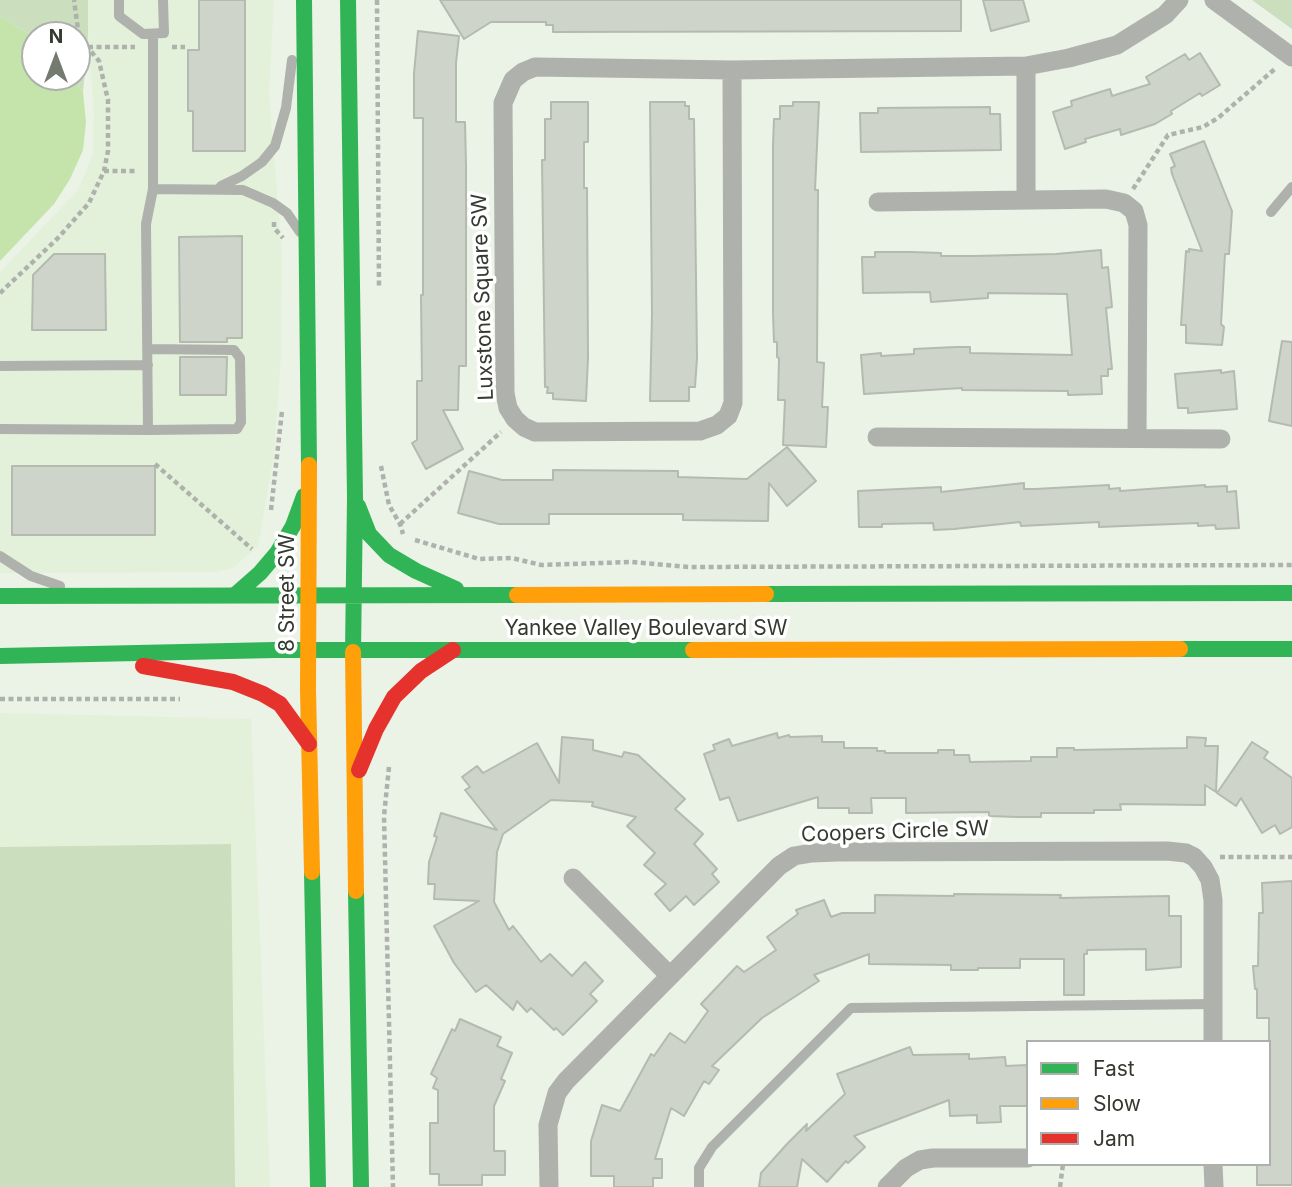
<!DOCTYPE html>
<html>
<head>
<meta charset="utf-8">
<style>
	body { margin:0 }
	#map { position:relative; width:1292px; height:1187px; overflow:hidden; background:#ebf2e6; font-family:Inter,sans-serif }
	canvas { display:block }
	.legend { position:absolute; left:1026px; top:1040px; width:245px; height:126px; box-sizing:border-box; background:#fff; border:2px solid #aeb0ad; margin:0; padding:9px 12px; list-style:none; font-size:21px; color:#353a31 }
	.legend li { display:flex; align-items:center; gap:14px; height:35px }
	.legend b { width:35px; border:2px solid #aeb0ad }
	.north { position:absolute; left:21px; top:21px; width:70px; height:70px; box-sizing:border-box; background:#fff; border:2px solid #aeb0ad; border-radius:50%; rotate:0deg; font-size:19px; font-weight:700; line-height:28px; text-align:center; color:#353a31 }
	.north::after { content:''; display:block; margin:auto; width:24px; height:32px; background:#757a70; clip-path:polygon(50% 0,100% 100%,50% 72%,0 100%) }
</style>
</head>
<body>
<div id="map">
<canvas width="1292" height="1187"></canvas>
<ul class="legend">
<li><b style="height:9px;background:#30b455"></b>Fast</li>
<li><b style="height:9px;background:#ff9f0a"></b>Slow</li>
<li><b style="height:9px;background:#e5322d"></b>Jam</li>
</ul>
<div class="north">N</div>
</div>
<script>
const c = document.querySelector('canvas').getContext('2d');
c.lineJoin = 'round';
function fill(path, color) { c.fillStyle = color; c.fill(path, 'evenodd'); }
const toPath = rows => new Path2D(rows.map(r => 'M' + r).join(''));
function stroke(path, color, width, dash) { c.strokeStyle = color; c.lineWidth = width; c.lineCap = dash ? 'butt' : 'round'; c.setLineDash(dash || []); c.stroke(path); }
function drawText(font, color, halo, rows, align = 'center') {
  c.font = font + ' Inter,sans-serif'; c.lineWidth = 7; c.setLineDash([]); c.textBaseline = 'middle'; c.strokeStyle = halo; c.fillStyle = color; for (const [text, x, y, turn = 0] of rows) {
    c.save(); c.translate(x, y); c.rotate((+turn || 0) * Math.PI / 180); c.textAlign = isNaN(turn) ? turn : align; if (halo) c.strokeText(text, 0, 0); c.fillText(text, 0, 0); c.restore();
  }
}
fill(toPath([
	[88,0,274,0,269,94,282,255,281,356,274,454,258,546,233,568,216,572,0,573,0,272,79,189,93,153,94,112,88,36],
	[0,713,251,719,270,1187,0,1187]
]), '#e4f1da');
fill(toPath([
	[0,0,88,0,88,36,83,92,72,77,77,77,77,35,35,35,35,38,0,16],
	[1252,0,1292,0,1292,29],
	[231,844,235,1187,0,1187,0,847]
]), '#cbdebd');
fill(toPath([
	[0,16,35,38,35,77,72,77,83,92,86,122,83,150,70,179,54,204,0,261]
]), '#c4e4ab');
const building = toPath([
	[199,0,245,0,245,151,193,151,193,111,188,111,188,50,199,50,199,0],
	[440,0,961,0,961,31,553,32,553,25,546,25,546,22,491,22,464,39,440,0],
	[983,0,1023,0,1029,21,991,31,983,0],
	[418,31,459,36,456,63,456,122,465,122,466,166,466,366,459,366,458,410,443,410,463,449,426,469,412,443,417,440,417,381,422,381,421,295,423,295,423,118,414,118,414,73,418,31],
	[1200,53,1220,85,1202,96,1200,93,1171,111,1172,114,1155,124,1121,135,1120,129,1085,139,1086,142,1065,149,1053,112,1072,106,1071,101,1110,89,1112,96,1150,84,1146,77,1185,54,1189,60,1200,53],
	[551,102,588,102,588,142,584,142,584,188,587,188,588,358,586,401,553,399,553,393,547,393,548,387,545,387,542,160,545,160,545,119,551,119,551,102],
	[650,102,685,102,685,106,689,106,689,119,694,119,697,358,695,387,689,387,689,401,650,401,652,314,650,102],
	[793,102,819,102,815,190,818,190,817,362,824,363,822,407,828,407,826,447,783,445,785,400,778,400,779,358,777,357,777,342,774,342,773,314,773,145,774,119,780,119,780,106,793,106,793,102],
	[990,107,990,114,1000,114,1001,150,861,152,860,113,878,113,878,108,990,107],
	[1204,141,1232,211,1229,254,1225,254,1221,324,1224,327,1222,345,1186,343,1186,325,1181,325,1186,251,1189,252,1189,249,1202,251,1172,174,1171,168,1175,166,1170,154,1204,141],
	[242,236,242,338,227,338,227,342,180,342,179,237,242,236],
	[1101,250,1102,268,1108,267,1112,307,1106,308,1112,369,1108,369,1108,376,1101,376,1102,394,1068,395,1068,391,962,390,962,388,864,394,861,355,881,353,881,356,914,354,914,349,956,347,970,347,970,353,1072,355,1067,294,988,293,988,298,931,302,930,292,863,293,862,257,875,257,875,252,911,252,941,253,941,256,975,256,1056,254,1101,250],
	[54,254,105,254,106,330,32,330,33,275,54,254],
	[1282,341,1292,342,1292,426,1269,421,1282,341],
	[180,357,227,357,226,395,180,395,180,357],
	[1221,370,1221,373,1234,371,1237,409,1188,413,1188,408,1178,408,1175,374,1221,370],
	[787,447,816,481,787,506,769,483,768,521,683,520,683,514,549,514,549,524,499,524,458,513,469,471,502,480,553,480,553,470,678,471,678,477,747,479,787,447],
	[12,466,155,466,155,535,12,535,12,466],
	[1024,483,1024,489,1035,489,1109,485,1109,489,1120,488,1120,491,1205,485,1205,487,1227,486,1227,492,1236,491,1239,528,1216,529,1215,525,1198,526,1198,523,1099,527,1099,522,1021,526,1020,522,954,529,934,530,933,523,882,524,882,527,859,527,858,491,941,487,941,492,1024,483],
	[777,733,778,738,789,735,790,737,822,736,822,742,844,742,844,748,877,748,877,751,885,751,885,753,938,753,938,750,954,750,954,755,969,755,970,762,1031,761,1031,757,1057,757,1057,748,1074,748,1074,750,1187,748,1187,737,1206,738,1205,746,1218,746,1216,792,1205,785,1205,805,1120,804,1121,810,1094,810,1094,813,1041,813,1041,817,1017,817,989,816,989,812,906,813,906,798,871,798,872,813,849,813,849,808,818,808,818,797,738,821,729,797,720,800,704,754,715,750,713,745,729,739,732,746,777,733],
	[562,737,593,740,593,750,622,757,624,752,638,755,685,799,675,809,703,834,694,844,717,869,712,874,719,882,694,905,686,896,670,911,655,894,666,884,644,865,655,853,627,826,636,817,592,806,593,802,551,800,503,834,497,852,494,902,509,930,513,926,541,962,550,954,572,976,585,962,603,981,590,994,597,1001,563,1035,556,1028,554,1030,531,1008,527,1012,517,1001,513,1010,486,985,476,992,454,963,434,926,479,901,434,899,435,884,428,884,429,862,437,837,434,836,441,813,497,830,465,790,470,787,462,777,477,766,483,773,537,743,559,783,562,737],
	[1252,742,1268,752,1264,758,1292,778,1292,827,1280,834,1275,825,1262,833,1241,798,1236,806,1217,793,1252,742],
	[1292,881,1292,1185,1257,1185,1257,1164,1269,1164,1269,1018,1257,1018,1257,989,1255,989,1253,966,1258,966,1259,913,1263,913,1262,883,1292,881],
	[954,894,1061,895,1060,898,1169,896,1169,916,1181,916,1181,967,1146,970,1146,949,1087,950,1087,954,1084,954,1084,995,1064,995,1064,959,1020,959,1020,968,978,968,978,970,951,970,951,965,869,964,869,954,814,975,819,981,762,1018,712,1066,719,1070,709,1084,704,1081,684,1116,671,1108,655,1159,662,1159,662,1178,653,1178,653,1187,614,1187,614,1176,591,1176,591,1141,602,1105,620,1111,651,1054,654,1056,670,1033,685,1043,708,1011,701,1004,737,966,744,972,776,950,767,937,798,914,796,910,824,900,831,917,842,913,875,913,875,895,954,896,954,894],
	[460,1019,501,1037,497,1046,512,1053,501,1079,505,1081,494,1106,494,1151,505,1151,505,1175,482,1175,482,1185,439,1185,439,1174,430,1174,430,1123,438,1123,438,1090,433,1088,437,1078,431,1074,452,1029,455,1031,460,1019],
	[910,1047,913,1055,969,1054,969,1059,1005,1057,1006,1066,1028,1065,1028,1106,1000,1106,1001,1122,977,1123,977,1115,950,1116,949,1100,854,1136,865,1147,848,1163,846,1161,827,1182,802,1159,797,1187,759,1187,761,1173,787,1144,807,1124,806,1131,845,1094,837,1074,910,1047]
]);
fill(building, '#ced4c9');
stroke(building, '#b5bab1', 2);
stroke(toPath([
	[377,0,379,286],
	[88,47,135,47],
	[172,47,185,47],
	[104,171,138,171],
	[1133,189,1168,135,1203,127,1218,118,1276,68],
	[274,222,274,228,283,238],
	[0,293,57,239,89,203,104,171,108,151,108,100,99,61,79,37,74,0],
	[155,464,252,549],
	[381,466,389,505,400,524,403,534],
	[271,510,282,411],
	[400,524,501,432],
	[415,540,479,559,512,558,541,565,631,562,689,567,1292,565],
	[0,699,180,699],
	[389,767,384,816,393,1187],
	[1220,857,1292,857],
	[1060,1187,1063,1164]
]), '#afb2ac', 4.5, [5, 3.5]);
stroke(toPath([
	[119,0,119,16,143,34,164,33,163,0],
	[153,34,153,189],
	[221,186,242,176,262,162,275,146,286,108,292,60],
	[1271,212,1292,187],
	[148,349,234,350,240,358,241,422,237,429,148,430],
	[0,366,148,365],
	[0,429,148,430,146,224,153,189,243,190,273,203,287,213,300,232],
	[0,556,31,576,60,586],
	[699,1187,699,1168,712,1147,851,1008,1213,1004]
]), '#afb1ac', 10);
stroke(toPath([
	[1214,0,1292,57],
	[1026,66,1026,199],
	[732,70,733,389,733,403,728,416,717,425,700,431,535,432,524,427,515,419,508,408,505,393,503,103,513,80,523,72,535,67,732,70,1026,66,1069,58,1117,45,1165,15,1179,0],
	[878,202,1106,199,1124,203,1134,211,1138,225,1137,438],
	[877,437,1221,439],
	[573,878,670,976],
	[1213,1164,1214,1187],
	[549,1187,548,1125,557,1093,566,1081,779,866,794,856,812,853,837,852,1167,851,1186,853,1194,857,1203,867,1210,880,1213,900,1213,1042],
	[887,1187,906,1168,920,1160,933,1158,1028,1158]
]), '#afb1ac', 19);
stroke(toPath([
	[304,0,309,465],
	[348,0,355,498,353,652],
	[358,506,369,534,389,555,416,571,456,589],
	[766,594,1292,593],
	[235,595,260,573,277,553,293,526,304,496],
	[0,596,517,595],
	[1180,649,1292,649],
	[0,656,275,650,693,650],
	[312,872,318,1187],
	[356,891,361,1187]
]), '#30b455', 16);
stroke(toPath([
	[309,465,308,690,312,872],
	[517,595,766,594],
	[693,650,1180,649],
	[353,652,356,891]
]), '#ff9f0a', 16);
stroke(toPath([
	[143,666,233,682,263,694,280,704,309,744],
	[359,770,376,729,394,697,421,671,453,650]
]), '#e5322d', 16);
drawText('21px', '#353a31', '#fff', [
	["Luxstone Square SW",483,297,-92],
	["8 Street SW",288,593,-90],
	["Yankee Valley Boulevard SW",646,629],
	["Coopers Circle SW",895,832,-2]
]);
</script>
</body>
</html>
